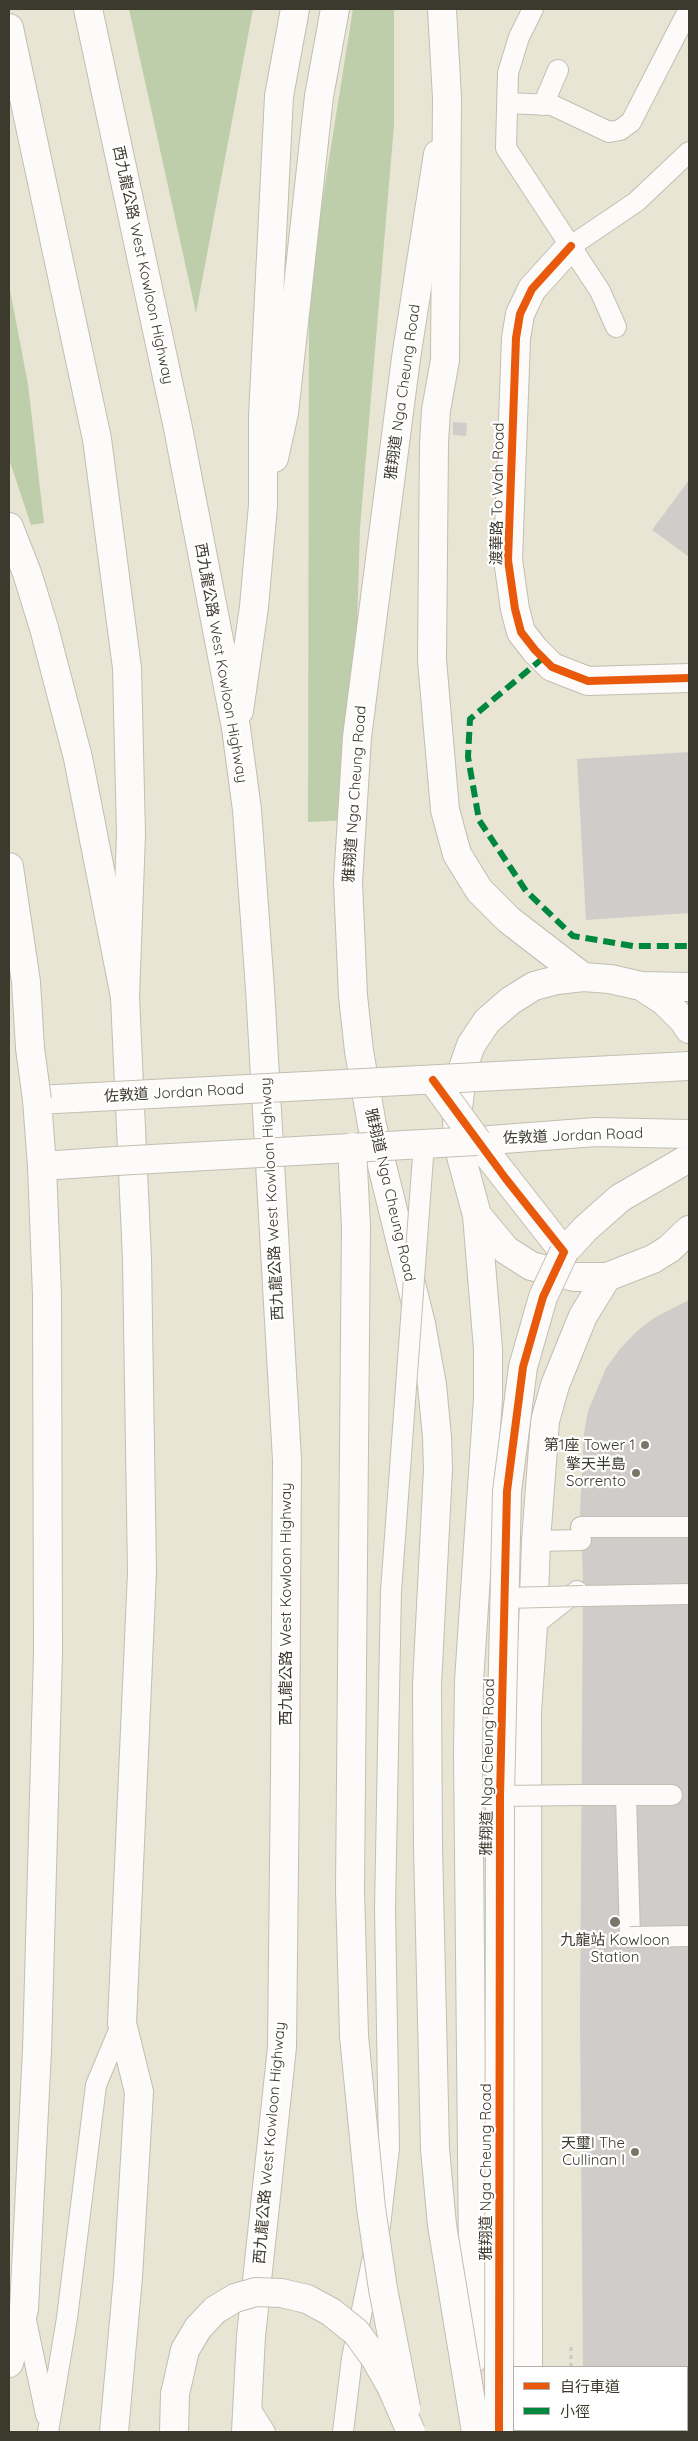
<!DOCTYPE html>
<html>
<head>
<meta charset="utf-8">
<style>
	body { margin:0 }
	#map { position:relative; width:698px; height:2441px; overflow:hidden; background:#e9e5d4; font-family:Quicksand,"Noto Sans TC",sans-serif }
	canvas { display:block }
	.frame { position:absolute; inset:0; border:10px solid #3c392d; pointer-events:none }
	.legend { position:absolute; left:513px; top:2366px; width:175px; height:65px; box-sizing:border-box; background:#fff; border:1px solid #b1b0ab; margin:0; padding:6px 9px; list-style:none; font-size:15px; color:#3c392d }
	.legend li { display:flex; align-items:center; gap:10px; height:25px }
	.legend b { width:25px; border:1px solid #b1b0ab }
</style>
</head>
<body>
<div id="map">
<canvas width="698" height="2441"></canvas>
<div class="frame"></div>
<ul class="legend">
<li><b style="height:6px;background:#e8590c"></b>自行車道</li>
<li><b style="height:6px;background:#00873e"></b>小徑</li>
</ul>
</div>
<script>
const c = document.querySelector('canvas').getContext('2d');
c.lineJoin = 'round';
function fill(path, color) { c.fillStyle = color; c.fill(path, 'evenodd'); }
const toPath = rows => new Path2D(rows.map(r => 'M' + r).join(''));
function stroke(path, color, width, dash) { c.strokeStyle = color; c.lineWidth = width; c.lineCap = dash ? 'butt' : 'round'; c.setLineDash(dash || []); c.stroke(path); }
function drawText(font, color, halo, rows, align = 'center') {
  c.font = font + ' Quicksand,"Noto Sans TC",sans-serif'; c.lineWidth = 4.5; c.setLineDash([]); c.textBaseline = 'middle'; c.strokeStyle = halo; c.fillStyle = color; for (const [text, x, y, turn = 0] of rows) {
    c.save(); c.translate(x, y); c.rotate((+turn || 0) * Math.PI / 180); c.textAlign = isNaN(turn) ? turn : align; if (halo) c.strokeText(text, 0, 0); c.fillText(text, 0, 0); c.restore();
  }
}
fill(toPath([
	[129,9,253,9,196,313],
	[353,9,394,9,394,125,360,528,351,820,308,822,309,284],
	[9,285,28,384,44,523,31,525,9,459]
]), '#beceab');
fill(toPath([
	[453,422,467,423,466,436,453,435],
	[689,480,689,557,652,530],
	[689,752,689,913,586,920,577,759],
	[689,1300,689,2418,687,2418,687,2367,583,2367,580,2018,583,1577,580,1512,584,1434,588,1411,606,1368,620,1349,636,1332,654,1318]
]), '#d0ccc9');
const service = toPath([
	[533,9,519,37,508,73,506,148,600,291,616,327],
	[508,103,552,105,609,132,620,130,631,122,689,9],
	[543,105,558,70],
	[571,246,636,202,689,152],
	[581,1527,689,1527],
	[536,1541,581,1540],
	[583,1596,689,1594],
	[533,1626,577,1591],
	[582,1795,672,1795],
	[626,1796,630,1937],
	[380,2226,389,2148,385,1909,389,1694],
	[24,2311,46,2415],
	[248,2405,265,2432],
	[48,2432,67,2318,96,2085,122,2023],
	[343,2432,352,2358,373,2257]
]);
const minor = toPath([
	[571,246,532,289,520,314,516,338,508,560,515,609,521,632,535,650,552,667,588,681,689,678]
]);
const tertiary = toPath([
	[477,1141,564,1252],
	[472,2360,473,2254,468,1753,469,1681,488,1398,488,1349,477,1215],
	[528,2367,527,1712,533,1626,536,1541,545,1421,555,1385,583,1316,607,1277],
	[529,2430,529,2432]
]);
const secondary = toPath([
	[641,986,664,1001,683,1020,689,1029],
	[689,987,641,986,610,979,583,977,557,980,534,986,510,1001,487,1021,471,1045,463,1068,457,1116,458,1145,477,1215,506,1250,531,1266,574,1277,607,1277,653,1259,669,1249,689,1230],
	[428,1847,427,1685,438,1469,437,1437,432,1385,421,1324,372,1125,359,1051,353,996,348,882,357,737,406,358,438,154]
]);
const primary = toPath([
	[442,9,447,98,445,360,436,410,434,443,432,660,445,810,457,854,479,890,509,920,583,977],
	[9,867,26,982,30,1048],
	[114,1096,37,1100,42,1166,116,1161],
	[477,1141,596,1132,689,1134],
	[564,1252,585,1229,620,1198,689,1158]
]);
const trunk = toPath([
	[88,9,178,428,236,728,247,810,260,989,287,1460,285,1774,282,2047,251,2336,246,2432],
	[274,458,284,413,319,96,335,9],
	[9,527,27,573,44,628,78,758,125,997,137,1259,142,1572,122,2023,139,2092,128,2277,114,2432],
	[239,711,254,607,263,505,263,417,279,96,295,9],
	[9,2363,24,2309,37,2050,48,1653,47,1295,42,1166],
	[174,2432,175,2394]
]);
const motorway = toPath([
	[9,28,97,439,127,668,131,834,125,997]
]);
stroke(service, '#c2beb1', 22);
stroke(minor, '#c2beb1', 30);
stroke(tertiary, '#c2beb1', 30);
stroke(secondary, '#c2beb1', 30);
stroke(primary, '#c2beb1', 30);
stroke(trunk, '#c2beb1', 30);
stroke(motorway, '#c2beb1', 30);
stroke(toPath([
	[571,2367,571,2347],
	[571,2430,571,2432]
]), '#cbc9c3', 3, [4, 4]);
stroke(service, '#fcfbf9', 20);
stroke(minor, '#fcfbf9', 28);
stroke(tertiary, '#fcfbf9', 28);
stroke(secondary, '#fcfbf9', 28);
stroke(primary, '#fcfbf9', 28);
stroke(trunk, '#fcfbf9', 28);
stroke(motorway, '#fcfbf9', 28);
const serviceBridge = toPath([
	[506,1598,583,1596],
	[389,1694,391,1591,424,1143],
	[500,1796,582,1795],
	[630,1937,689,1936]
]);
const tertiaryBridge = toPath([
	[433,1080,477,1141],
	[499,2432,500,1796,507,1491,523,1367,543,1297,564,1252]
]);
const secondaryBridge = toPath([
	[352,1147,356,1227,350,1890,354,2036,371,2208,383,2289,406,2408],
	[428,1847,435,2149,442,2225,476,2432]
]);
const primaryBridge = toPath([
	[30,1048,37,1100],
	[114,1096,689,1066],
	[116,1161,477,1141]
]);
const trunkBridge = toPath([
	[175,2394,185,2350,198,2328,215,2310,235,2298,256,2292,281,2293,307,2299,331,2312,356,2332,375,2358,391,2386,411,2432]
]);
stroke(serviceBridge, '#c2beb1', 22, []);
stroke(tertiaryBridge, '#c2beb1', 30, []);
stroke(secondaryBridge, '#c2beb1', 30, []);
stroke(primaryBridge, '#c2beb1', 30, []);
stroke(trunkBridge, '#c2beb1', 30, []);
stroke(serviceBridge, '#fcfbf9', 20);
stroke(tertiaryBridge, '#fcfbf9', 28);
stroke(secondaryBridge, '#fcfbf9', 28);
stroke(primaryBridge, '#fcfbf9', 28);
stroke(trunkBridge, '#fcfbf9', 28);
stroke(toPath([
	[543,658,470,719,468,757,479,820,526,891,573,936,633,946,689,946]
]), '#00873e', 6, [12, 6]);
stroke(toPath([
	[571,246,532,289,520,314,516,338,508,560,515,609,521,632,535,650,552,667,588,681,689,678],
	[433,1080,506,1179,564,1252,543,1297,523,1367,507,1491,500,1796,499,2432]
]), '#e8590c', 8);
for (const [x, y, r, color] of [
	[645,1445,5,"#797567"],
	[636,1473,5,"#797567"],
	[615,1922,6,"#797567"],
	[635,2152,5,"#797567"]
]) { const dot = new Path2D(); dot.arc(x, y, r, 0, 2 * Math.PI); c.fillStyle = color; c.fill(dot); stroke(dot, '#fff', 2); }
drawText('15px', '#3c392d', '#fff', [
	["西九龍公路 West Kowloon Highway",143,265,78],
	["雅翔道 Nga Cheung Road",403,392,-82],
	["渡華路 To Wah Road",498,494,-89],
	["西九龍公路 West Kowloon Highway",221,663,80],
	["雅翔道 Nga Cheung Road",355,794,-86],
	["佐敦道 Jordan Road",174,1093,-3],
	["佐敦道 Jordan Road",573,1136,-2],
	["雅翔道 Nga Cheung Road",390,1195,77],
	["西九龍公路 West Kowloon Highway",272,1199,-93],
	["西九龍公路 West Kowloon Highway",286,1604,-90],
	["雅翔道 Nga Cheung Road",488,1767,-89],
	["西九龍公路 West Kowloon Highway",270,2143,-85],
	["雅翔道 Nga Cheung Road",486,2172,-90]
]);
drawText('15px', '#3c392d', '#fff', [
	["第1座 Tower 1",635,1445],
	["擎天半島",626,1464],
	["Sorrento",626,1481],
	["九龍站 Kowloon",615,1940,"center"],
	["Station",615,1957,"center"],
	["天璽I The",625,2143],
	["Cullinan I",625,2160]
], 'right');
</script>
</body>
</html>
